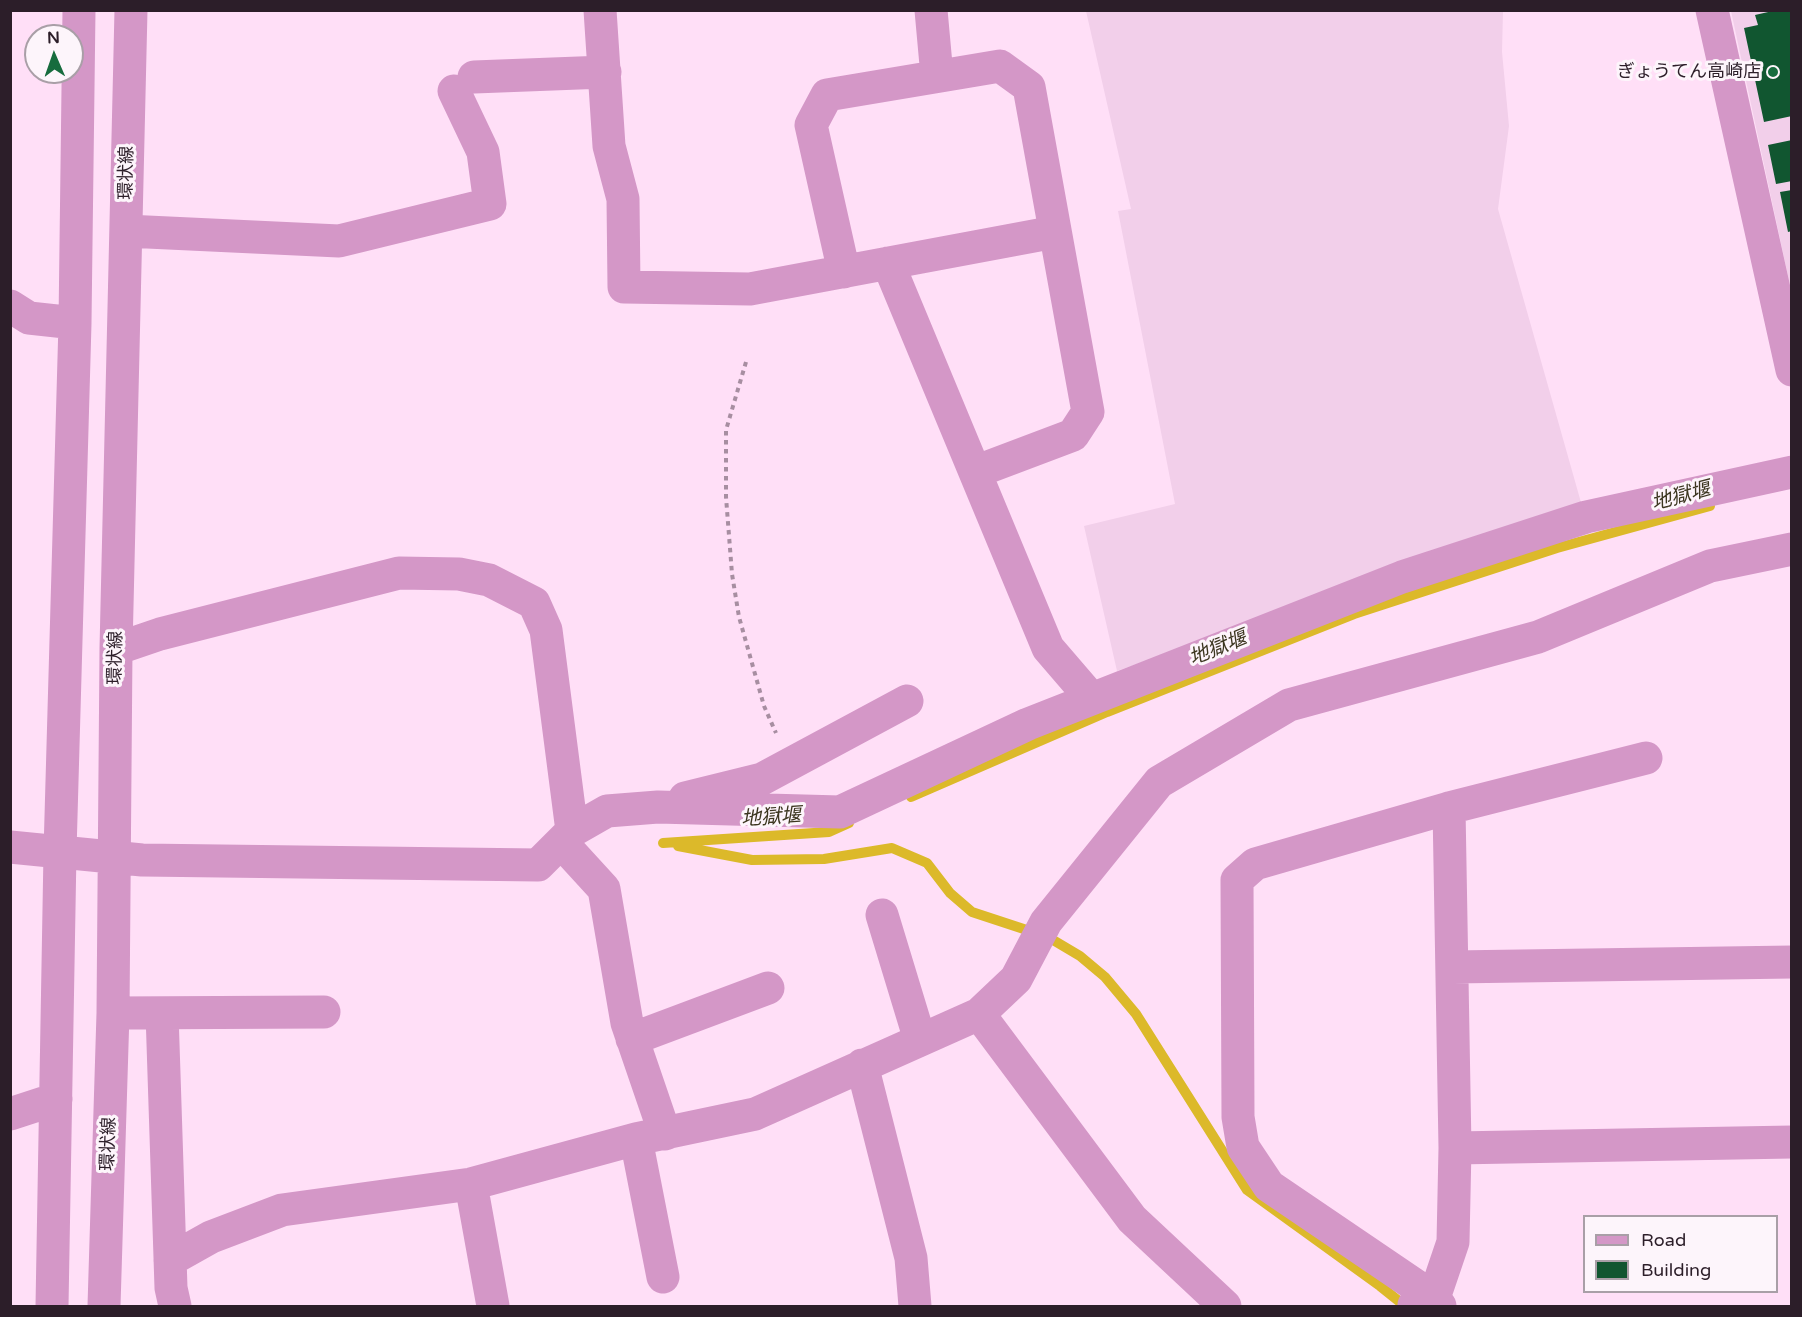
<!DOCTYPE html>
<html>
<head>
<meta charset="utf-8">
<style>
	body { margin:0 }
	#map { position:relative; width:1802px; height:1317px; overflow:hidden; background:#ffdff7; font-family:"Varela Round",sans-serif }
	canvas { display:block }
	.frame { position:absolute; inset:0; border:12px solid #2c1e29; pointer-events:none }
	.legend { position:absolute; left:1583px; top:1215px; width:195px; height:78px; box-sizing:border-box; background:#fdf5fb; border:2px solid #a99fa7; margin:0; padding:8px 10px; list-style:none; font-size:18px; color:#2c1e29 }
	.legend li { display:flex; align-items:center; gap:12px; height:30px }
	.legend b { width:30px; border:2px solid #a99fa7 }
	.north { position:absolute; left:24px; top:24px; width:60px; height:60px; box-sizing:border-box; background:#fdf5fb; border:2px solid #a99fa7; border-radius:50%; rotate:358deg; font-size:16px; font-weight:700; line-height:24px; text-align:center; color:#2c1e29 }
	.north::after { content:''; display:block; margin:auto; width:21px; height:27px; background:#176c3e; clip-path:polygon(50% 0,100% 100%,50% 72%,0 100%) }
</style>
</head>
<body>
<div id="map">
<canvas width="1802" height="1317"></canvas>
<div class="frame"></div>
<ul class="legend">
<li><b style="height:8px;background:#d497c7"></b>Road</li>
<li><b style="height:16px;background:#115630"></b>Building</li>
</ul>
<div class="north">N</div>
</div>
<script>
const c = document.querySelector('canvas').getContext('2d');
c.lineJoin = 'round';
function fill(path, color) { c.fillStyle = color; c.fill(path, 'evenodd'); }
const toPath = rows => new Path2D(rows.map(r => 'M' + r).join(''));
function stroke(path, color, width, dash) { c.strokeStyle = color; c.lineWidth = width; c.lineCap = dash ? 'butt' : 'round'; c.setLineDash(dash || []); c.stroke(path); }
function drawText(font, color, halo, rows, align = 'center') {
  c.font = font + ' "Varela Round","Noto Sans JP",sans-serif'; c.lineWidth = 6; c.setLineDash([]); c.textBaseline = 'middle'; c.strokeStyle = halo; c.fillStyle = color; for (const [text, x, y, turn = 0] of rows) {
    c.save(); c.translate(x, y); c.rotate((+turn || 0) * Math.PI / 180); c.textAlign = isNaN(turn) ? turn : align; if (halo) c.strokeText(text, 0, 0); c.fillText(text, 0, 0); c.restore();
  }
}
fill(toPath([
	[1086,11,1503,11,1502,52,1509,126,1498,209,1582,506,1117,671,1084,526,1175,504,1118,211,1131,209],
	[1731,11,1791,11,1791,290]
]), '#f2cfea');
stroke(toPath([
	[911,797,1107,712,1354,614,1557,548,1710,506],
	[663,843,829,832,849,823],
	[678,846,752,860,824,859,892,848,927,863,950,893,972,912,1048,937,1080,956,1105,977,1136,1014,1247,1190,1380,1286,1405,1306]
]), '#dcb92a', 10);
fill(toPath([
	[1777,10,1791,10,1792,15,1792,116,1764,122,1744,28,1758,25,1755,15],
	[1792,140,1792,181,1776,184,1768,145],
	[1792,190,1792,231,1788,232,1780,192]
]), '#115630');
stroke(toPath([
	[746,362,726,430,726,497,732,574,739,617,764,706,776,733]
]), '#a78ea1', 4, [4.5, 4.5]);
stroke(toPath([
	[600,10,609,146,623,199,624,287,750,289,1055,232],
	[931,10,937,76],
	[1712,10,1792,370],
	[474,77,605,72],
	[126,231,339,241,490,204,483,152,454,91],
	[888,263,1048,648,1091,698],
	[844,272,811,125,827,95,1000,66,1029,87,1088,412,1073,435,975,472],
	[10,306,29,318,75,323],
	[116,649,160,634,399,573,459,574,489,580,534,603,546,630,572,831],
	[685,798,762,779,907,701],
	[561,842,604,889,627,1023,665,1134],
	[10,847,142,860,538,865,572,831,607,811,658,807,840,812,1028,724,1402,577,1586,517,1792,472],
	[882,915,920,1040],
	[1453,967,1792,962],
	[113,1013,324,1012],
	[162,1013,171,1288,175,1306],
	[979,1014,1132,1219,1225,1306],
	[632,1039,768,988],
	[862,1065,911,1258,915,1306],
	[10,1114,56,1099],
	[636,1139,663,1277],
	[1455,1148,1792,1142],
	[471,1184,493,1306],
	[170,1260,211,1237,282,1210,471,1184,636,1139,755,1114,979,1014,1016,979,1046,922,1159,782,1289,705,1538,637,1710,566,1792,549],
	[1414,1305,1434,1298,1453,1242,1455,1148,1449,808],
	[52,1306,60,852,75,323,79,10],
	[104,1306,113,1013,116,649,131,10],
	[1440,1306,1434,1298,1269,1186,1243,1147,1238,1117,1237,880,1255,864,1449,808,1646,758]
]), '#d497c7', 33);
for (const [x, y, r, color] of [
	[1773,72,6,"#176c3e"]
]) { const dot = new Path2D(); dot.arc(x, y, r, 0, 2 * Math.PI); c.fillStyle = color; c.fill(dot); stroke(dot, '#fdf5fb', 2); }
drawText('18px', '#2c1e29', '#fdf5fb', [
	["ぎょうてん高崎店",1761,72]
], 'right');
drawText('18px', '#2c1e29', '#fdf5fb', [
	["環状線",127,173,-89],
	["環状線",116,658,-89],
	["環状線",109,1144,-88]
]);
drawText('italic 20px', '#3c3620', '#fdf5fb', [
	["地獄堰",1681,497,-15],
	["地獄堰",1218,649,-22],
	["地獄堰",771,818,-4]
]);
</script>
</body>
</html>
